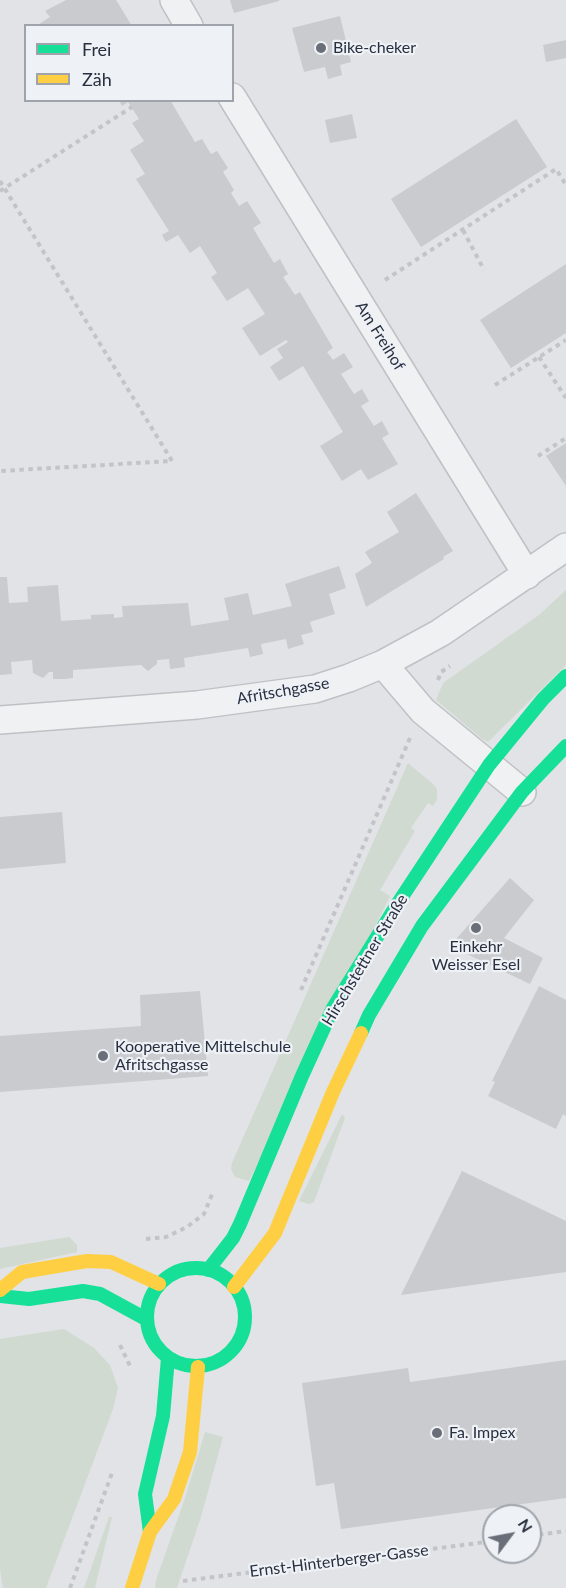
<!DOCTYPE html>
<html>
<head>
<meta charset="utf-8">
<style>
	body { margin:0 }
	#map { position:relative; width:566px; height:1588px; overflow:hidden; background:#e1e3e6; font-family:Lato,sans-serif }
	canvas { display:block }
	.legend { position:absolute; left:24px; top:24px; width:210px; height:78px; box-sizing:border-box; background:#eef1f5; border:2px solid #9fa3ac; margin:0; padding:8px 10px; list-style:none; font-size:18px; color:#282f3f }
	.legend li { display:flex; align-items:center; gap:12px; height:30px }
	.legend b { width:30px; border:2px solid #9fa3ac }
	.north { position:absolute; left:482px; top:1504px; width:60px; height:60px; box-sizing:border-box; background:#eef1f5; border:2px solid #9fa3ac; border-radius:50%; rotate:58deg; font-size:16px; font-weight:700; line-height:24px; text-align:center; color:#282f3f }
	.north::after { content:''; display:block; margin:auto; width:21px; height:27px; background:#696e79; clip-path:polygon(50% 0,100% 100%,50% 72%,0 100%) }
</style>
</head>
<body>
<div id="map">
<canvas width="566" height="1588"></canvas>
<ul class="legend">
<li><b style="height:8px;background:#16e098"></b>Frei</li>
<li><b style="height:8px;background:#ffcf43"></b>Zäh</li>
</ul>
<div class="north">N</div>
</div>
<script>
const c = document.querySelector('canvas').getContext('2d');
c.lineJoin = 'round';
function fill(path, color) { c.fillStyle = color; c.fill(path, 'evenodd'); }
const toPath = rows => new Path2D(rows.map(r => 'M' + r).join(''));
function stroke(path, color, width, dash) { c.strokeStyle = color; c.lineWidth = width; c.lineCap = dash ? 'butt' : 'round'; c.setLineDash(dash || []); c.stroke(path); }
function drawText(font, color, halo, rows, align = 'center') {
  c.font = font + ' Lato,sans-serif'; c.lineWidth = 4.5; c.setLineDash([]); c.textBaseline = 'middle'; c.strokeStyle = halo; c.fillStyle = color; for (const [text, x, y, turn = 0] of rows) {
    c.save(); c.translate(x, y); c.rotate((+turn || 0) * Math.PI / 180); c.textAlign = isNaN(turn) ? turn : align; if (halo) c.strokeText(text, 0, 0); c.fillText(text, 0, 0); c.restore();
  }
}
fill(toPath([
	[566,590,566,665,488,742,481,738,436,700,443,683,539,615],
	[408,763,432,783,437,789,437,800,433,806,428,803,411,828,415,831,380,890,390,896,249,1181,235,1177,231,1169,232,1163],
	[342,1114,345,1118,314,1202,309,1204,299,1201],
	[69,1237,77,1245,77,1252,0,1269,0,1248],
	[64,1329,94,1348,110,1365,118,1388,113,1409,46,1588,3,1588,0,1570,0,1339],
	[205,1432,223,1437,201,1517,177,1588,155,1588,156,1580,184,1501],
	[109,1517,112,1517,95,1588,84,1588]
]), '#d1dad1');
fill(toPath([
	[66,0,116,0,132,26,36,26,50,17,45,11],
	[230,0,279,0,279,1,234,13],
	[340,16,351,62,340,65,342,75,328,79,325,67,304,72,292,28],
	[566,40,566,58,546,62,543,45],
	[119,100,170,100,195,142,202,139,211,154,217,151,228,168,223,172,234,190,231,193,239,206,247,201,261,223,253,228,274,263,280,259,288,274,283,277,295,295,300,292,333,348,327,352,333,360,344,353,353,367,341,374,354,394,362,389,369,401,361,406,374,426,382,421,389,434,382,438,398,464,368,480,361,469,342,481,320,446,343,432,303,366,279,381,270,367,283,358,277,349,288,342,286,340,260,356,242,328,265,314,248,288,227,301,211,277,217,273,200,246,190,253,178,235,166,242,162,235,169,231,136,179,145,174,130,150,144,141,132,123,139,119,128,102,122,106],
	[352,114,357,138,330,143,325,120],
	[516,119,547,167,421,247,391,199],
	[566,264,566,333,511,368,480,320],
	[566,443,566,486,546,456],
	[416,493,453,551,443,557,444,559,366,607,355,574,372,563,365,552,399,532,387,512],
	[339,566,346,588,329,594,335,614,310,622,313,632,301,635,304,644,288,649,286,639,261,644,263,654,250,657,248,648,184,658,185,667,170,669,169,659,157,660,157,664,148,671,141,665,73,670,73,678,64,679,53,679,53,672,49,672,43,678,33,673,32,660,11,662,12,674,0,675,0,577,7,577,9,603,28,602,27,587,58,585,61,621,91,619,91,615,114,614,114,618,123,617,122,606,188,603,191,626,229,620,224,598,248,593,253,615,292,606,285,584],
	[62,812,66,863,0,869,0,817],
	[510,878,534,900,504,938,543,958,530,984,450,946],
	[539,986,566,1000,566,1116,563,1114,556,1129,488,1096,495,1082,492,1081],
	[200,991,208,1076,0,1092,0,1036,141,1026,140,995],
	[462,1171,566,1221,566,1272,401,1295],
	[566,1360,566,1498,341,1529,334,1483,316,1486,302,1383,408,1368,410,1382]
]), '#c9cbce');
const street = toPath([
	[174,0,189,26],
	[232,97,527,575],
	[383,664,423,711,522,792],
	[0,720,197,705,315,689,349,678,383,664,440,633,566,547]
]);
stroke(street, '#bfc1c4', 30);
stroke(toPath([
	[0,181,172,461,0,471],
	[0,191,132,107],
	[463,230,484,270],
	[385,280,556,169,566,185],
	[539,357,566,398],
	[495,385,566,340],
	[538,456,566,438],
	[438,680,441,672,450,666],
	[301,990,410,738],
	[146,1239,166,1237,187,1227,204,1214,213,1192],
	[120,1345,131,1368],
	[530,1536,566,1531],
	[183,1581,494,1541],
	[70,1588,112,1473]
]), '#c2c4c9', 4, [4.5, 4.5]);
stroke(street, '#f0f1f2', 27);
stroke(toPath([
	[361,1033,369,1015,422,926,522,792,566,746],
	'147 1317a49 49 0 1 1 98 0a49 49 0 1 1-98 0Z',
	[208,1270,233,1238,240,1224,302,1076,333,1008,398,903,489,765,543,699,566,676],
	[0,1296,29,1299,83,1291,100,1294,146,1319],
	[150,1532,145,1494,163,1416,168,1358]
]), '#16e098', 14);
stroke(toPath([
	[234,1287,275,1233,333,1092,361,1033],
	[0,1290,22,1272,87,1261,111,1262,159,1284],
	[132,1588,150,1532,174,1499,190,1452,198,1367]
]), '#ffcf43', 14);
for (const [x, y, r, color] of [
	[321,48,6,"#696e79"],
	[476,928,6,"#696e79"],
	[103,1056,6,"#696e79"],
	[437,1433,6,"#696e79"]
]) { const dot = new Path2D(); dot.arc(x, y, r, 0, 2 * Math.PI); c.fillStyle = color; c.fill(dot); stroke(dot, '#eef1f5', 2); }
drawText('16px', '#282f3f', '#eef1f5', [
	["Bike-cheker",333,48],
	["Einkehr",476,947,"center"],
	["Weisser Esel",476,965,"center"],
	["Kooperative Mittelschule",115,1047],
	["Afritschgasse",115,1065],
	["Fa. Impex",449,1433]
], 'left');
drawText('16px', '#282f3f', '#eef1f5', [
	["Am Freihof",380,336,58],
	["Afritschgasse",283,691,-10],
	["Hirschstettner Straße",365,960,-59],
	["Ernst-Hinterberger-Gasse",339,1561,-7]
]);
</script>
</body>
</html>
